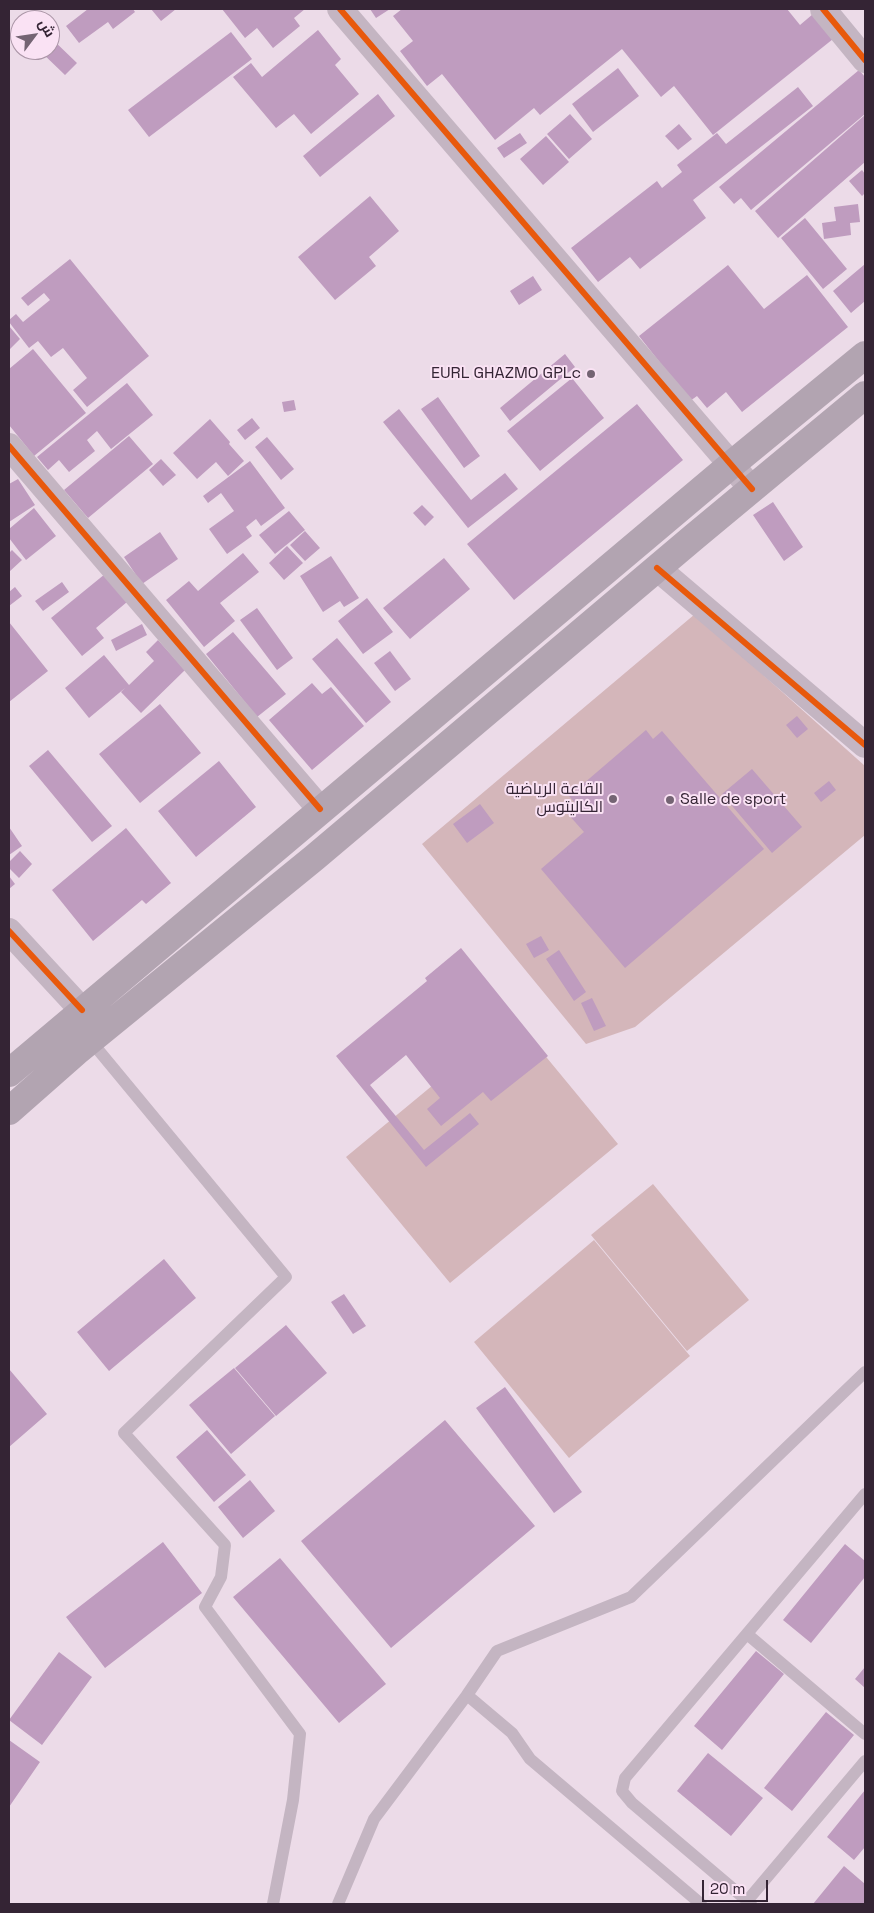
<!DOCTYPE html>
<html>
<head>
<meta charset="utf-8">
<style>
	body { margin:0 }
	#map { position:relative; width:874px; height:1913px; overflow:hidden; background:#ecdbe8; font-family:"Space Grotesk",Cairo,sans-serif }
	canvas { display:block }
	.frame { position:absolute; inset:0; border:10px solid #342434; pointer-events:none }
	.north { position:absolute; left:10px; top:10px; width:50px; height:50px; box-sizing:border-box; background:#fae2f4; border:1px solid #ab96a7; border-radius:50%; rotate:59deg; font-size:14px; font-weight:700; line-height:20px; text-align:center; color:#342434 }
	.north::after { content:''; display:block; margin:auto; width:18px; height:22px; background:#746473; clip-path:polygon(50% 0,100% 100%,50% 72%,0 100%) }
	.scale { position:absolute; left:702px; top:1880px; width:66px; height:22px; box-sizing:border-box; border:2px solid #342434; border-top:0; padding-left:6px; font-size:15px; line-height:18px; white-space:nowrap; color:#342434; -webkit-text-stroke:4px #fae2f4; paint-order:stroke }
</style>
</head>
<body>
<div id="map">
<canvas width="874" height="1913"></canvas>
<div class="frame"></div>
<div class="north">ش</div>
<div class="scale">20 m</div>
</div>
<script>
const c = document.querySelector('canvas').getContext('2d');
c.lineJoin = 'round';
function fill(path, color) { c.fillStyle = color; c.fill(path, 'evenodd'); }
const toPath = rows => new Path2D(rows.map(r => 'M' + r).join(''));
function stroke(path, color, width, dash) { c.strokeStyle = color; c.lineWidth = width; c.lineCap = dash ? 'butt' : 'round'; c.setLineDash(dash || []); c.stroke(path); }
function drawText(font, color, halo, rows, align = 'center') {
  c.font = font + ' "Space Grotesk",Cairo,sans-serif'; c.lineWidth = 4; c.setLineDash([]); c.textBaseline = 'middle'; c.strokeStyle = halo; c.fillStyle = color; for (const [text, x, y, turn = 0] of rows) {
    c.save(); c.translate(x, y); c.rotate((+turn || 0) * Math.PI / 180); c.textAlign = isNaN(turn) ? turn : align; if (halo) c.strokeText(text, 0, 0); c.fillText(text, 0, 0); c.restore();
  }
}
fill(toPath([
	[695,614,865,766,865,835,635,1027,586,1044,422,844],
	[514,1018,618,1144,450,1283,346,1157],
	[653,1184,749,1300,687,1351,591,1235],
	[594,1240,690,1356,569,1458,474,1342]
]), '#d4b6ba');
fill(toPath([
	[88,9,133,9,135,12,113,29,108,22,79,43,66,26],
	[151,9,176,9,161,21],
	[222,9,305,9,294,18,300,26,273,48,257,28,245,38],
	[370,9,390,9,376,18],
	[402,9,787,9,800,25,813,14,833,39,713,135,674,86,661,97,622,49,540,115,534,108,495,140,442,74,427,86,400,51,413,41,393,16],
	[318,30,341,59,335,65,359,94,311,134,294,114,276,128,233,77,251,63,262,77],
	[231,32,252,59,149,137,128,110],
	[50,37,77,63,65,75,39,50,50,50],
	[618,68,639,96,593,132,572,104],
	[859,70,865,77,865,114,751,210,741,198,734,204,719,187],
	[798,87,813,106,693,200,706,218,640,269,630,257,598,282,571,248,657,181,662,188,682,172,677,165,717,133,726,144],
	[378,94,395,116,320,177,303,156],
	[570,114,592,139,569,159,547,134],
	[865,115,865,162,778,238,755,211],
	[679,124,692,139,678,150,665,136],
	[520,133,527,143,504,158,497,148],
	[546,136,569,162,543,185,520,159],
	[862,170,865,174,865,193,862,196,849,181],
	[370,196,399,231,369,257,376,266,335,300,298,257],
	[858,204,860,222,850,223,851,235,824,239,822,223,836,221,834,207],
	[805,218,847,269,823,289,781,238],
	[70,259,149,356,87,407,73,390,87,378,63,348,51,357,38,341,29,348,9,322,9,320,16,314,23,322,50,300,44,293,28,306,21,298],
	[865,264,865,301,851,313,833,291],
	[728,265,764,309,807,275,848,327,742,412,726,392,707,408,697,396,690,401,639,336],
	[533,276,542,290,519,305,510,291],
	[9,326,20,339,9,350],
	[33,349,86,413,34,456,9,425,9,369],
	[565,354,575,367,510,421,500,408],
	[572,378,604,418,540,471,507,431],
	[127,383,153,415,111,449,97,431,87,440,95,451,69,472,59,460,48,470,37,457],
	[438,397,480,456,464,468,421,409],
	[294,400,296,410,284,412,282,402],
	[637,404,683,460,514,600,467,544],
	[399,409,471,500,505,473,518,489,468,528,383,422],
	[252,418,260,428,245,440,237,430],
	[210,419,230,442,229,444,244,461,228,476,216,462,197,479,173,453],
	[129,436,153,464,88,518,64,490],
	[267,437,294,469,281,480,255,447],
	[161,459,176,475,163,486,149,470],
	[250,461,285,508,261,526,256,519,246,527,252,536,227,554,209,529,234,511,221,493,208,503,203,496],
	[18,479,35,505,9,522,9,484],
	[773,502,803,547,784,561,753,515],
	[422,505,434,517,425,526,413,513],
	[34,508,56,536,26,560,9,538,9,529],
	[289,511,305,530,275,554,259,535],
	[305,531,320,548,305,561,290,545],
	[160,532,178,559,142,584,124,557],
	[287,546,303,563,284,580,269,563],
	[12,550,22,560,9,572,9,553],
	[243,553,259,572,220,603,235,621,204,647,166,600,189,581,198,591],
	[331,556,359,598,344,607,340,601,323,612,300,576],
	[444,558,470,589,410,639,383,608],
	[105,574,127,602,96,628,104,638,82,656,51,618],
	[62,582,69,592,43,611,35,601],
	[15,587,22,596,9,606,9,592],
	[367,598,393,632,363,654,338,621],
	[257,608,293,658,277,670,240,620],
	[9,622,48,671,9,702],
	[142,624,147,635,116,651,111,640],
	[233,632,286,694,257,717,206,654],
	[337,638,391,702,366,723,312,659],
	[158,640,185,670,141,713,121,692,125,688,89,718,65,688,104,655,129,685,154,661,146,652],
	[390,651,411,679,395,691,374,663],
	[312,683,322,694,331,687,364,726,312,770,269,720],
	[160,704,201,753,140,803,99,754],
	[797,716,808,729,797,738,786,725],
	[646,730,653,739,662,731,764,849,625,968,541,869,584,832,567,813,576,804,569,796],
	[48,750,112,826,92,842,29,766],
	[219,761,256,807,196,857,158,811],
	[752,769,802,827,772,853,722,794],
	[829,781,836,790,821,802,814,793],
	[480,804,494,823,467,843,453,824],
	[9,827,22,846,9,855],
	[126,828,171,883,146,904,142,900,93,941,52,890],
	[20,851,32,864,19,878,9,868,9,862],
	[9,876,15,884,9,889],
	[541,936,549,950,534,958,526,944],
	[461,948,548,1056,491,1101,483,1092,441,1126,427,1109,440,1098,406,1055,370,1085,424,1150,470,1113,479,1124,426,1167,336,1056,427,981,425,978],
	[559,950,586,992,574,1001,546,959],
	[592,998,606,1026,594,1031,581,1003],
	[164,1259,196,1298,109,1371,77,1332],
	[344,1294,366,1326,353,1334,331,1302],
	[286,1325,327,1373,276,1416,235,1368],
	[234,1368,275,1416,231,1454,189,1405],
	[9,1369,47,1414,9,1447],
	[505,1387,582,1492,554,1513,476,1408],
	[445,1420,535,1526,391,1648,301,1541],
	[207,1430,246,1475,214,1502,176,1457],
	[250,1480,275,1511,243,1538,218,1507],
	[163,1542,202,1593,105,1668,66,1617],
	[845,1544,865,1561,865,1577,811,1643,783,1620],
	[280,1558,386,1684,339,1723,233,1597],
	[756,1651,784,1674,722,1750,694,1726],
	[59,1652,92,1677,42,1745,9,1720],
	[865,1667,865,1688,855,1679],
	[826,1712,854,1735,792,1811,764,1788],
	[9,1740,40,1762,9,1807],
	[708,1753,763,1798,731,1836,677,1791],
	[865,1790,865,1847,854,1860,827,1837],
	[844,1866,865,1884,865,1904,813,1904]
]), '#bf9cbf');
stroke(toPath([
	[90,1040,286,1277,124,1433,225,1545,221,1577,205,1607,300,1734,293,1800,273,1904],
	[747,1634,865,1734],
	[747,1901,865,1761],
	[338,1904,374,1819,467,1695],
	[701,1904,530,1759,512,1733,467,1695,497,1651,631,1597,865,1372],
	[751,1904,632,1803,622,1791,625,1778,865,1494]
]), '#c4b5c2', 12);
stroke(toPath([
	[340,9,752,489],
	[823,9,865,60],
	[9,446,320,809],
	[657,568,865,745],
	[9,931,82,1010]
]), '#c4b5c2', 26);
stroke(toPath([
	[9,1073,731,465,865,355],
	[9,1111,76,1052,314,858,694,537,865,395]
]), '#b2a4b1', 28);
stroke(toPath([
	[340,9,752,489],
	[823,9,865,60],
	[9,446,320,809],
	[657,568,865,745],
	[9,931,82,1010]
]), '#e8590c', 6);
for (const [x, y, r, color] of [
	[591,374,5,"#746473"],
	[613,799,5,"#746473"],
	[670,800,5,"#746473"]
]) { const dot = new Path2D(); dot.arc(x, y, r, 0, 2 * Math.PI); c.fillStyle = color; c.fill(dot); stroke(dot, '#fae2f4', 2); }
drawText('16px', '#342434', '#fae2f4', [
	["EURL GHAZMO GPLc",581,374],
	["القاعة الرياضية",603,790],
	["الكاليتوس",603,808],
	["Salle de sport",680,800,"left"]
], 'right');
</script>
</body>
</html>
